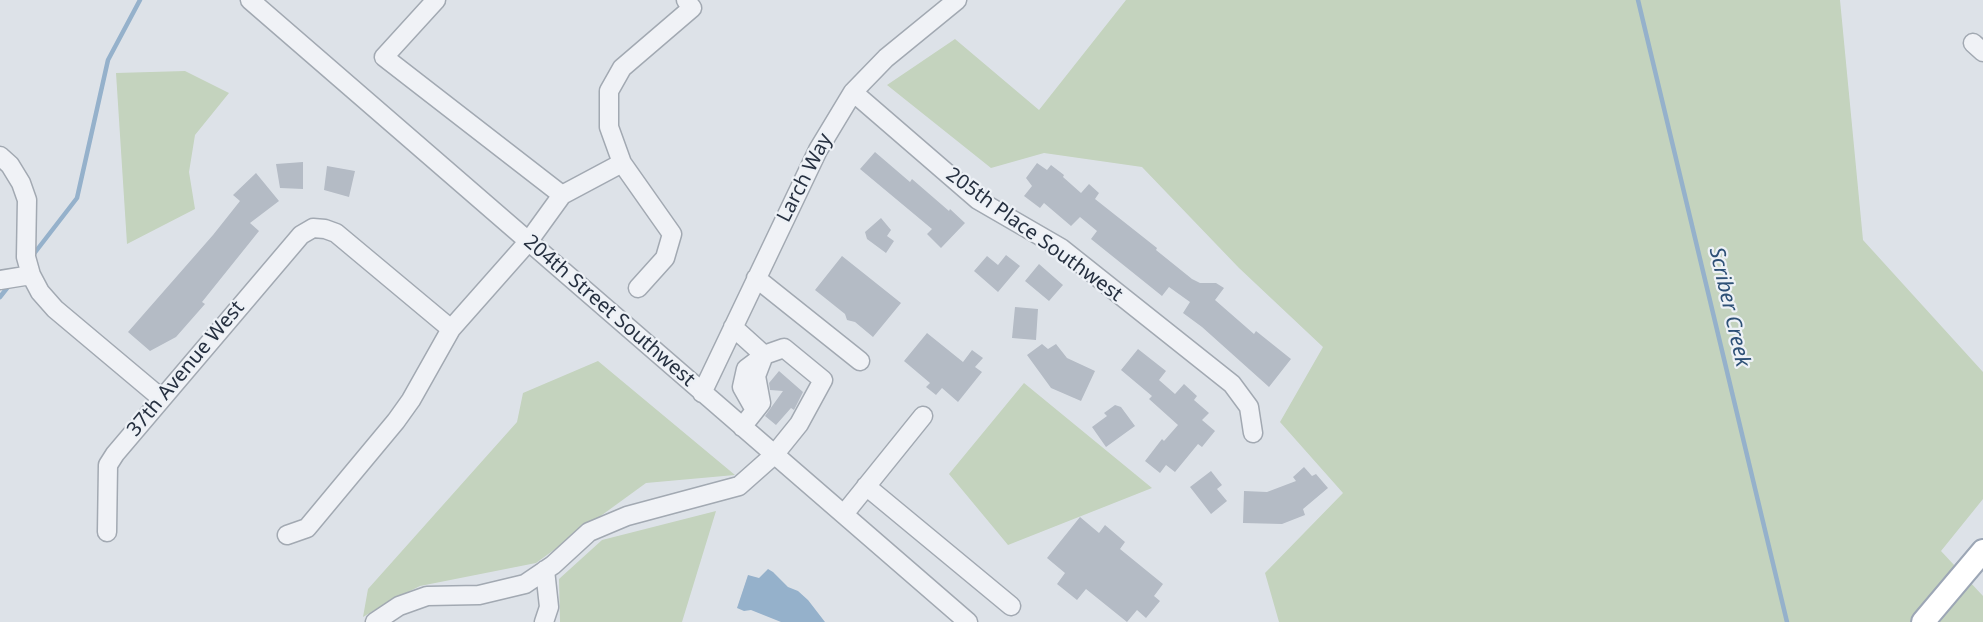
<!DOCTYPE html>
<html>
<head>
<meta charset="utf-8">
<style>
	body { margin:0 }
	canvas { display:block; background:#dde2e8 }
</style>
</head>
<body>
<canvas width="1983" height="622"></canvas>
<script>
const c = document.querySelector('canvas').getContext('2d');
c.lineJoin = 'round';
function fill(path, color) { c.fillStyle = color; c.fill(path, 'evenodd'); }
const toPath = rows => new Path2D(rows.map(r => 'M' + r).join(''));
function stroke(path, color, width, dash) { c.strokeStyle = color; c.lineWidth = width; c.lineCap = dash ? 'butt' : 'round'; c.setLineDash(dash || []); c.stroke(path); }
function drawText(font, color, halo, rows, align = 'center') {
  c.font = font + ' "Noto Sans",sans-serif'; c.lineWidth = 4.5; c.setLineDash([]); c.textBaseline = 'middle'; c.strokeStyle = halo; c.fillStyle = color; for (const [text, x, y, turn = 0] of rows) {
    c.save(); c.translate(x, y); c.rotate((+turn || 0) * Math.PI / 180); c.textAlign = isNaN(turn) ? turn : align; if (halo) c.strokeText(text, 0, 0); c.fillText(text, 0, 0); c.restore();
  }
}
fill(toPath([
	[1126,0,1840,0,1863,240,1983,372,1983,499,1941,551,1983,596,1983,622,1279,622,1265,573,1343,493,1280,422,1323,347,1239,268,1142,167,1044,153,991,168,887,85,955,39,1039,110],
	[185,71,229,93,195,135,189,172,195,209,127,244,116,73],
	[598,361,735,475,646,483,536,563,420,586,388,602,363,617,368,589,517,422,523,393],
	[1024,383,1152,488,1008,545,949,474],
	[716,511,682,622,560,622,559,579,602,540]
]), '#c4d3be');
fill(toPath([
	[768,569,773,572,788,587,798,591,808,600,825,622,781,622,751,610,744,611,737,608,748,575,759,578]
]), '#95b1cb');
stroke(toPath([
	[1638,0,1787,622],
	[33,255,77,198,108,60,140,0],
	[0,297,11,283]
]), '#95b1cb', 4.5);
fill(toPath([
	[875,152,910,182,912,179,949,211,950,209,965,223,941,248,927,234,932,229,860,169],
	[303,162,303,189,280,188,276,164],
	[1037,163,1047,170,1051,165,1064,175,1063,177,1081,193,1089,184,1099,193,1095,199,1157,248,1156,250,1192,279,1200,283,1216,283,1224,288,1215,300,1254,334,1256,331,1291,359,1269,387,1202,327,1183,313,1190,302,1169,287,1162,296,1091,239,1097,231,1080,217,1071,226,1044,203,1040,208,1024,196,1032,186,1026,178],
	[327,166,355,171,349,197,324,190],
	[256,173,279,201,250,223,259,231,202,302,205,304,176,337,150,351,128,332,213,235,240,201,233,195],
	[881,218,891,230,887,236,894,241,886,253,867,239,865,232],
	[1006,255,1020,266,998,292,974,271,987,256,998,265],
	[842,256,901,303,873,337,855,322,847,320,845,314,815,290],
	[1039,264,1063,285,1049,301,1025,281],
	[1015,307,1038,309,1036,340,1012,338],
	[927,333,963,362,972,350,983,358,975,367,982,372,958,402,942,388,936,395,926,387,930,383,904,361],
	[1042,344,1048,349,1056,344,1067,358,1095,371,1081,401,1051,388,1027,355],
	[1138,349,1166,371,1159,380,1175,394,1184,384,1197,396,1194,400,1209,413,1202,420,1215,431,1202,447,1198,444,1175,472,1166,465,1160,473,1145,461,1162,439,1164,441,1178,425,1149,399,1152,396,1121,370],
	[779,371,803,392,794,410,791,408,776,425,765,416,783,391,770,390,769,383],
	[1115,405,1121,407,1135,426,1106,447,1092,427,1107,416,1104,413],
	[1304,467,1312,476,1316,474,1328,488,1303,509,1305,515,1282,524,1243,523,1244,491,1267,492,1296,481,1293,477],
	[1211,471,1222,485,1217,489,1227,501,1211,514,1190,487],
	[1080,517,1099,533,1105,525,1125,542,1120,549,1163,584,1154,596,1160,601,1146,618,1137,610,1127,622,1086,589,1077,600,1057,584,1065,573,1047,558]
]), '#b4bbc5');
const minor = toPath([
	[250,0,968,622],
	[1973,43,1983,52],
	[853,92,978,200,1061,248,1232,384,1249,407,1253,433],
	[0,156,10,165,21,183,27,200,26,257,31,275,40,292,55,309,161,398],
	[562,195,622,163],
	[756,278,860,361],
	[0,280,31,275],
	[638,288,665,258,672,234,622,163,609,127,609,91,622,68,692,8,686,0],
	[702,393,818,150,853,92,886,58,957,0],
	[755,410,742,387,746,369,758,360],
	[742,427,761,403,756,376,764,355],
	[866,486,1011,606],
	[844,514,923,416],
	[107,532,108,465,115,454,301,235,313,228,325,229,336,233,451,329],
	[287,535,307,528,396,421,411,400,451,329,528,242,562,195,384,57,436,0],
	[375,622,399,606,427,596,479,595,525,584,553,565,589,532,627,516,739,486,774,455,799,424,823,380,784,348,764,355,733,327],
	[544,622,549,607,545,570]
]);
const major = toPath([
	[1923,622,1983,551]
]);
stroke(minor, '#a2a9b2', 21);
stroke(major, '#9ca6b5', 26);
stroke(minor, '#f0f2f6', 18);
stroke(major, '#fff', 22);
drawText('20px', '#263040', '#edf1f6', [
	["Larch Way",805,178,-63],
	["205th Place Southwest",1034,235,36],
	["204th Street Southwest",609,311,41],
	["37th Avenue West",186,369,-50]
]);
drawText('italic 21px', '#2d5076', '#edf1f6', [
	["Scriber Creek",1729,307,77]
]);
</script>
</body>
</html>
